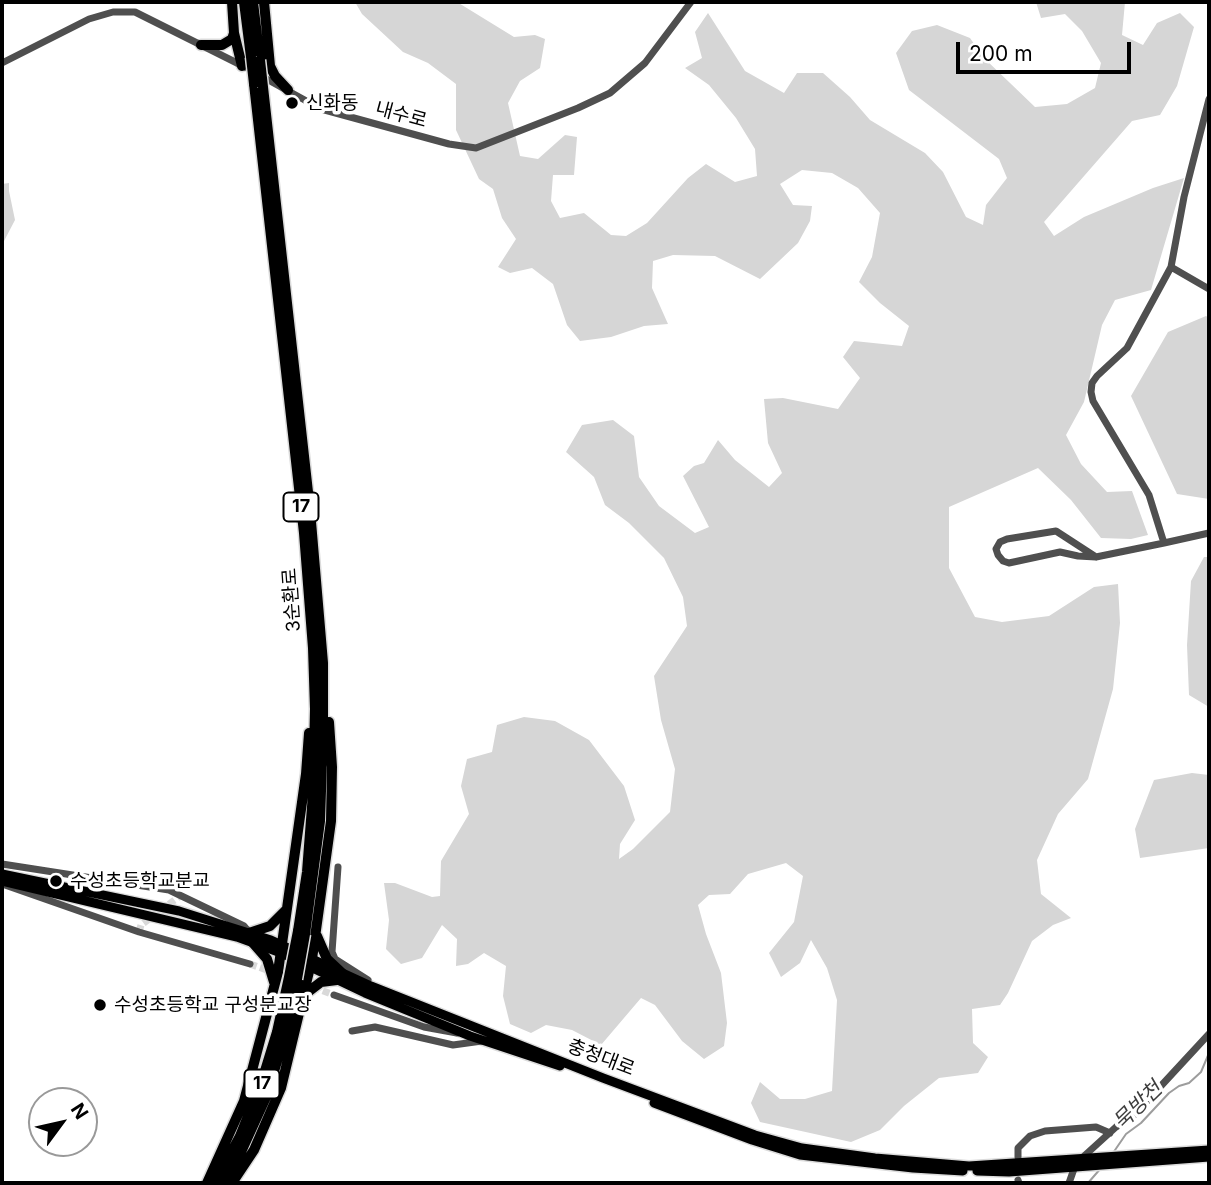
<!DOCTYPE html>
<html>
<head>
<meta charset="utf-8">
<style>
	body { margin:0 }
	#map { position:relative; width:1211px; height:1185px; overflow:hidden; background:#fff; font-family:Inter,sans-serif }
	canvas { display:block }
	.frame { position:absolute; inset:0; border:4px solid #000; pointer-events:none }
	.north { position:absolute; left:28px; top:1087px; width:70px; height:70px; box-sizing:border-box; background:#fff; border:2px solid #999; border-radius:50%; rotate:57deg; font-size:19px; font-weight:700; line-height:28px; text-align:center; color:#000 }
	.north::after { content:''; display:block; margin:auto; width:24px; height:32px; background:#000; clip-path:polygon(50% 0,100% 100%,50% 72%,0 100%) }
	.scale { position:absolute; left:956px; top:42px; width:175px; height:32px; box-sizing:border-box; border:4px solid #000; border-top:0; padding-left:9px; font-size:21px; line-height:24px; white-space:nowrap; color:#000; -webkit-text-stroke:5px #fff; paint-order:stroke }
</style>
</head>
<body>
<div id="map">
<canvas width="1211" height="1185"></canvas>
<div class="frame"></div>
<div class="north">N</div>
<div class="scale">200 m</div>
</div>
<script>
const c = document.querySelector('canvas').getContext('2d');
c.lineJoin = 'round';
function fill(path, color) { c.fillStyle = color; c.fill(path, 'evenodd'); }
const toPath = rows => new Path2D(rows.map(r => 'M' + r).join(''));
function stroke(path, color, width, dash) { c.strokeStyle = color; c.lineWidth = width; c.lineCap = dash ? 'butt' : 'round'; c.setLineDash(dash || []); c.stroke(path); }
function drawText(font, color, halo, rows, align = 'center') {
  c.font = font + ' Inter,"Noto Sans KR",sans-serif'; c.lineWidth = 7; c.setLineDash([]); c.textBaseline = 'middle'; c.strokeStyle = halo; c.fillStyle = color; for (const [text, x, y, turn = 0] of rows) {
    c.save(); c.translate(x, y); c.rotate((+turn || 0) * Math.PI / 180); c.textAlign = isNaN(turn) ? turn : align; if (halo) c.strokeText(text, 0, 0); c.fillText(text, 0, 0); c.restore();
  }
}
fill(toPath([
	[355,2,457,2,514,37,535,35,545,39,540,68,520,81,508,103,520,156,538,159,565,135,577,137,574,175,553,175,551,201,560,218,584,213,611,235,626,236,647,223,688,178,706,164,735,182,757,176,755,149,736,118,709,85,685,68,702,58,695,32,708,13,745,71,784,93,797,73,823,73,850,97,870,120,925,153,943,172,966,217,983,225,986,205,1007,178,999,159,909,90,896,53,912,31,937,25,970,38,984,58,1035,107,1067,104,1095,88,1101,63,1082,31,1065,14,1041,18,1036,2,1125,2,1122,35,1143,45,1157,23,1180,13,1194,27,1177,86,1160,115,1132,121,1044,222,1054,236,1084,217,1153,188,1184,178,1151,290,1115,300,1102,325,1084,402,1066,435,1081,464,1107,492,1132,491,1148,535,1131,539,1101,538,1071,500,1038,468,949,507,949,568,975,617,1002,622,1049,616,1094,587,1118,584,1120,623,1113,689,1088,779,1058,814,1037,860,1041,894,1071,918,1053,925,1032,941,1008,993,1000,1005,972,1009,973,1043,988,1057,978,1073,939,1078,904,1106,880,1130,851,1142,792,1129,760,1122,751,1103,760,1082,780,1099,805,1099,832,1091,837,1000,827,968,811,940,800,963,781,977,769,953,794,922,803,876,786,863,748,874,730,894,709,895,698,905,706,934,721,973,727,1023,724,1046,704,1059,682,1041,655,1005,641,998,601,1045,572,1030,546,1025,531,1033,510,1024,503,996,506,966,484,953,468,964,456,966,457,939,442,925,422,958,401,964,386,949,389,920,384,883,395,883,432,897,440,896,441,861,469,814,461,786,467,759,492,752,497,725,524,717,555,721,589,740,624,786,635,820,620,844,619,859,633,849,670,812,675,769,661,720,654,676,687,626,683,597,664,558,629,523,605,505,594,477,566,452,582,425,613,420,634,436,639,477,659,506,695,533,709,527,683,476,694,466,704,463,718,440,735,460,769,487,782,473,768,443,764,399,783,398,838,409,860,378,843,357,854,341,902,346,909,326,880,303,859,282,872,257,880,213,858,188,832,173,802,170,780,184,793,205,812,206,810,221,798,243,760,279,715,256,673,255,653,261,652,288,668,324,644,326,611,337,580,341,567,325,553,284,532,268,510,273,498,267,516,239,502,218,493,189,479,179,456,130,456,84,428,63,403,52,362,14],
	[9,183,9,191,15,220,3,243,2,256,2,184],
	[1206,316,1209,318,1209,499,1177,494,1131,396,1168,332],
	[1204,557,1209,557,1209,707,1189,695,1187,645,1191,581],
	[1192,773,1209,775,1209,848,1140,858,1135,829,1154,780]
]), '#d6d6d6');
stroke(toPath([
	[1113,1153,1126,1134,1141,1123,1169,1093,1179,1086,1189,1083,1201,1072,1209,1053],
	[1088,1183,1101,1168]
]), '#9d9d9d', 2);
stroke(toPath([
	[139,932,141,925,180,896],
	[250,964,292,979],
	[313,987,334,995]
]), '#d9d9d9', 7, [7, 3.5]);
const major = toPath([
	[2,874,179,911,271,940,371,986,603,1078,755,1135,802,1148,875,1158,969,1166,1209,1150],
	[2,881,237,937,281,953,365,993,470,1036,560,1066],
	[654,1103,752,1140,800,1155,913,1168,963,1171],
	[977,1171,1009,1172,1209,1157]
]);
const highway = toPath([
	[232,2,234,33,242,66],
	[244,2,251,57],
	[253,2,260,60],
	[264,2,270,66,275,76,288,90],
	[201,45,222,45,232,39,234,33],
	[254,84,304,533,313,648,315,709,313,794,307,872,298,931],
	[263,87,310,510,323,663,323,731,320,821,305,934],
	[249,933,270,926,287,909],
	[317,936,327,959,344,975],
	[253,943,267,959,274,982],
	[304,995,321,982,337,980],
	[207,1183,244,1101,278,972,306,774,309,733],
	[215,1183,240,1136,261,1084,277,1032,289,977],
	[224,1183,241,1152,267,1095,283,1041,297,979],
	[232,1183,254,1150,281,1088,312,959,331,821,332,767,329,722]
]);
stroke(major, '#dbdbdb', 12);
stroke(highway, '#dbdbdb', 13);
stroke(toPath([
	[2,63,89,19,113,12,135,12,245,67],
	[261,76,321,109,449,144,476,148,578,108,610,93,645,63,691,2],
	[1209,99,1184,197,1171,267,1127,348,1097,376,1092,383,1091,392,1093,401,1149,495,1164,543,1209,533],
	[1171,267,1209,289],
	[1096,557,1056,531,1007,539,1000,542,996,549,998,555,1003,561,1009,563,1060,552,1078,556,1096,557,1164,543],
	[2,864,169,890,244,926,249,932],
	[338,867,332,952,335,959,368,980],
	[2,884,139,932,250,964],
	[334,995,424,1027,457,1033],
	[352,1031,375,1027,453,1045,482,1041],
	[1018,1157,1018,1148,1030,1136,1045,1131,1096,1127,1110,1133],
	[1018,1180,1019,1183],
	[1069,1183,1075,1166,1083,1157,1116,1127,1135,1114,1209,1034]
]), '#4f4f4f', 7);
stroke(major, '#000', 9);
stroke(highway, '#000', 10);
const highwayBridge = toPath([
	[251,57,254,84],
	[260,60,263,87],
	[289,977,298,931],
	[297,979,305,934]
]);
stroke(highwayBridge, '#dbdbdb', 13, []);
stroke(highwayBridge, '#000', 10);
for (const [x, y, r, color] of [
	[292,103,7,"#000"],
	[56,881,7,"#000"],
	[100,1005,7,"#000"]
]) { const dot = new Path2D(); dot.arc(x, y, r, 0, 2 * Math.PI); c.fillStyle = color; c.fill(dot); stroke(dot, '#fff', 2.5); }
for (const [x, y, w] of [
	[301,507,35],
	[262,1084,35]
]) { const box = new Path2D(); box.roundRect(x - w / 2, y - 14.5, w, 29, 5); c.fillStyle = '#fff'; c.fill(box); stroke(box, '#000', 2); }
drawText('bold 18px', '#000', null, [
	["17",301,507],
	["17",262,1084]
]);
drawText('19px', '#000', '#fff', [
	["신화동",306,103],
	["수성초등학교분교",70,881],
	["수성초등학교 구성분교장",114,1005]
], 'left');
drawText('19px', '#000', '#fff', [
	["내수로",401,115,15],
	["3순환로",292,600,-94],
	["충청대로",601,1058,21]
]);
drawText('italic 21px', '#3e3e3e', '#fff', [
	["묵방천",1138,1106,-44]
]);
</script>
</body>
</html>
